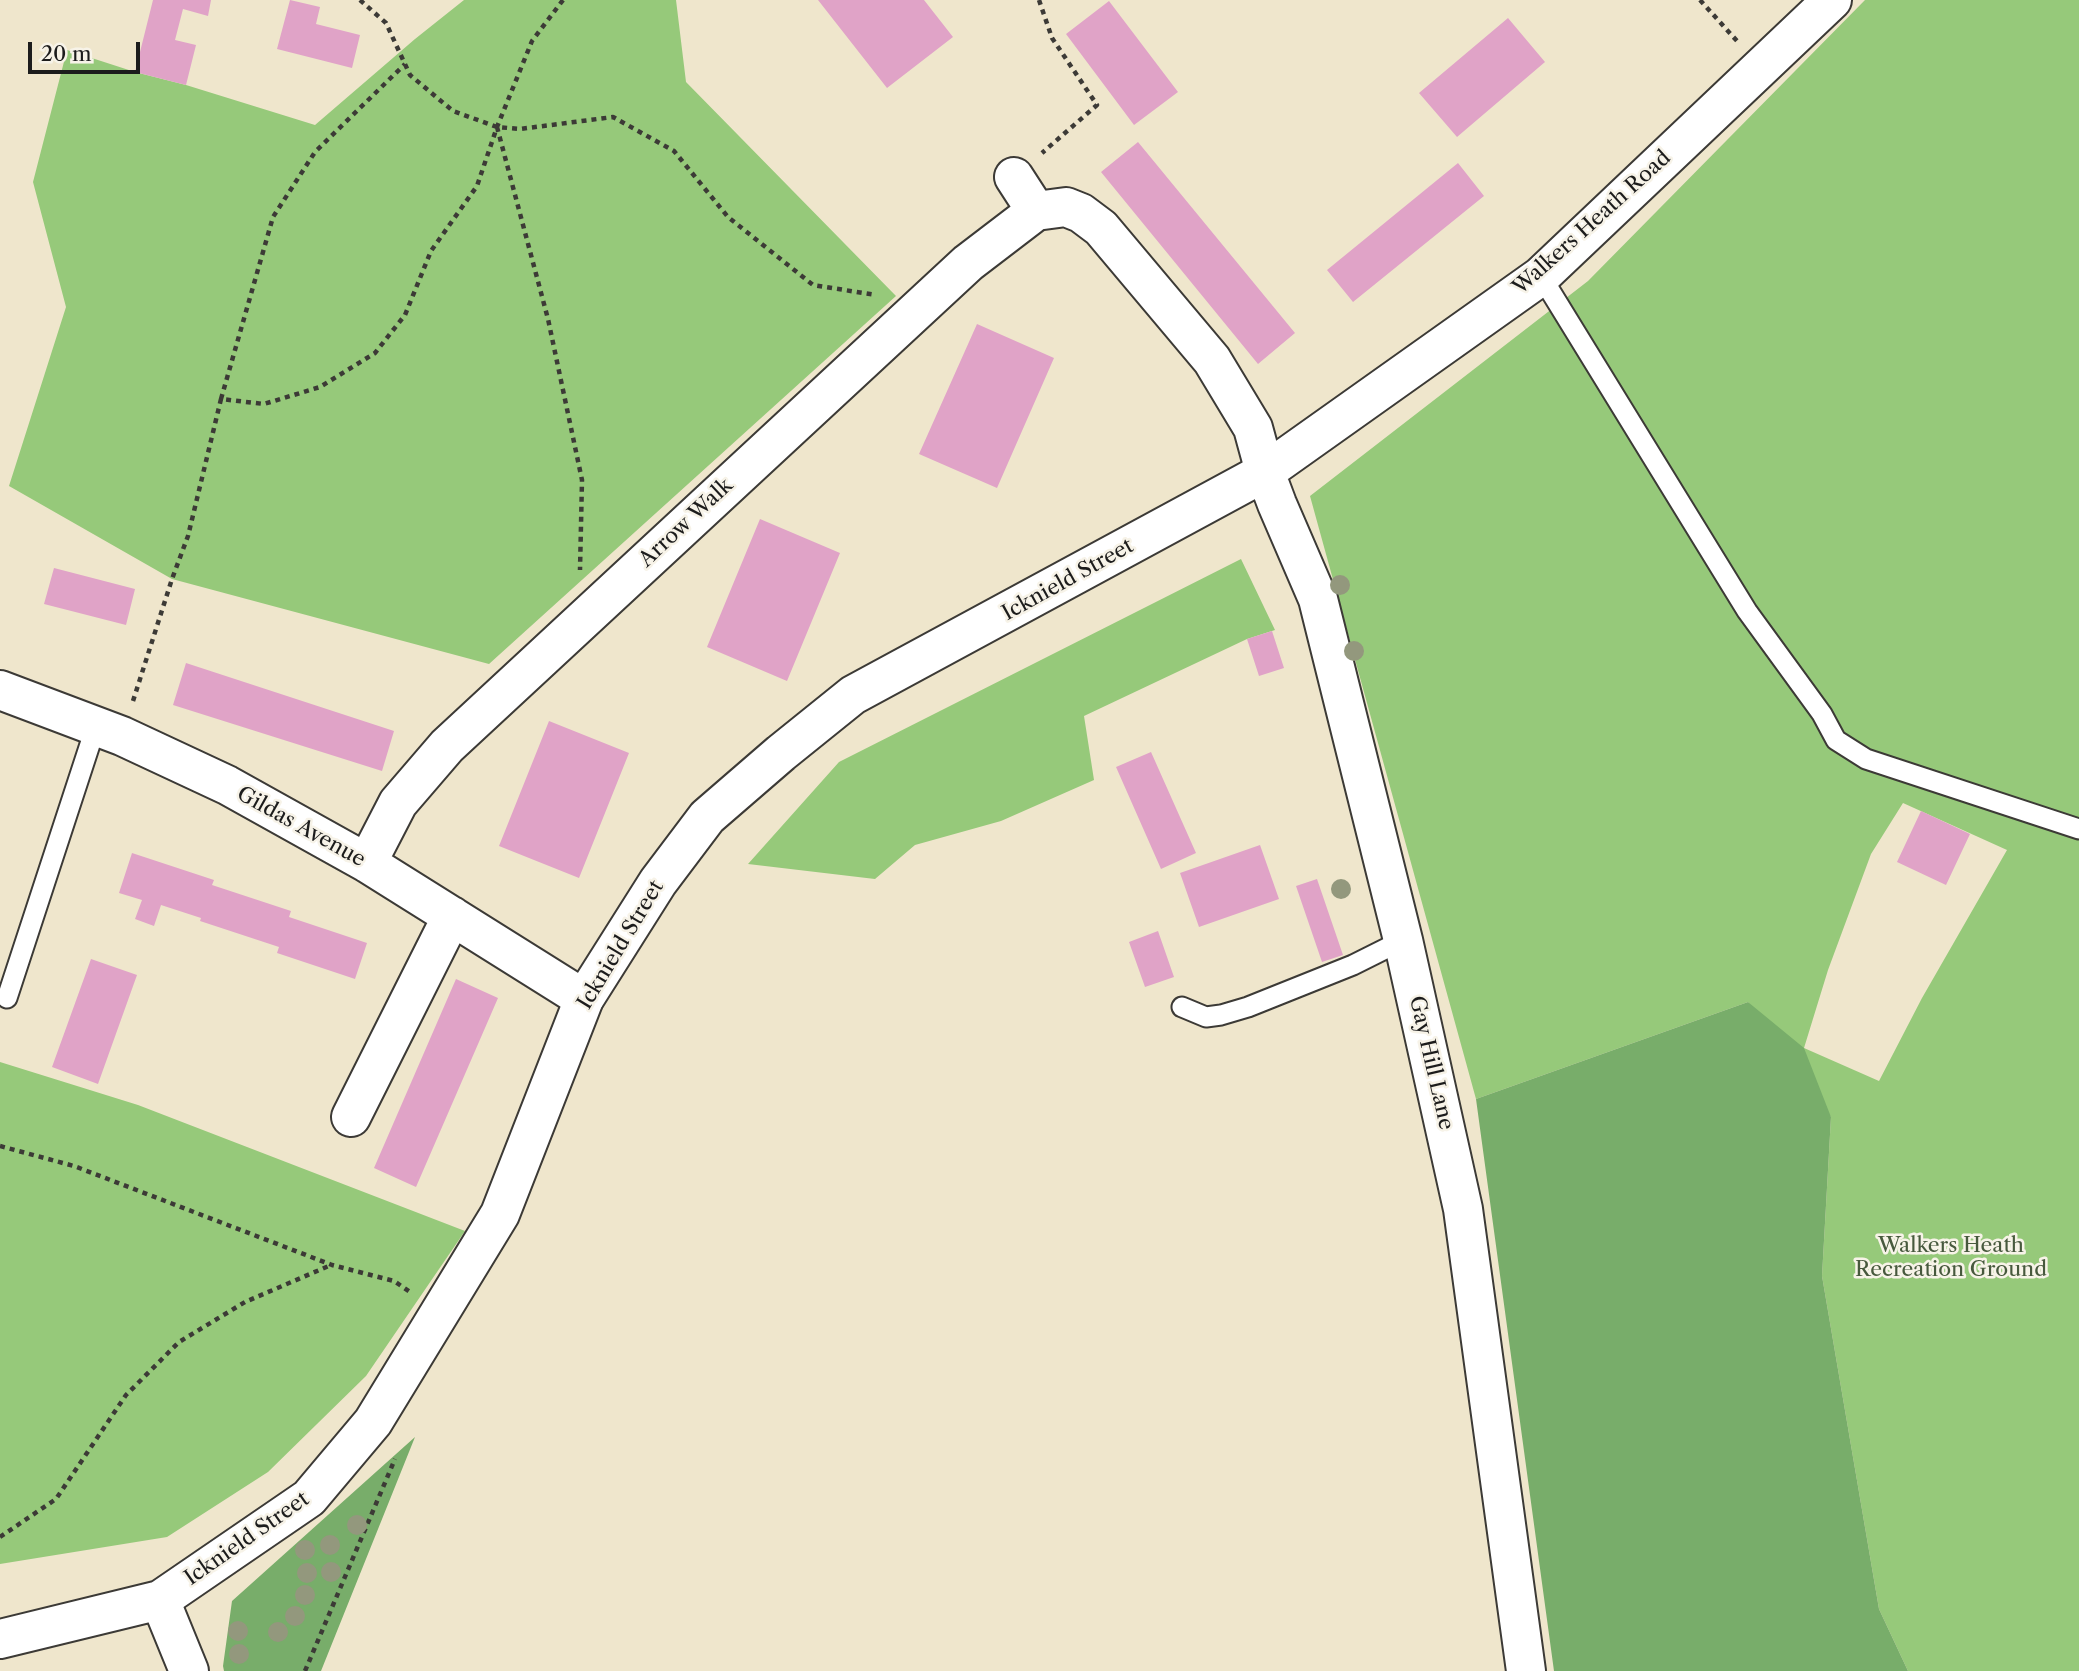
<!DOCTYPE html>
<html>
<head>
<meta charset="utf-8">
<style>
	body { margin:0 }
	#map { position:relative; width:2079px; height:1671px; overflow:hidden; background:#efe6cc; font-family:"Libre Caslon Text",serif }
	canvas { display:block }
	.scale { position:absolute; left:28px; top:42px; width:112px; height:32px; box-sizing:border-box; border:4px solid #1c1c1c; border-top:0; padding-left:9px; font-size:21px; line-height:24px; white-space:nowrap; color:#1c1c1c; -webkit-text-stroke:5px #f7f3e8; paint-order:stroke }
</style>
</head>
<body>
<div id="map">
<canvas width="2079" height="1671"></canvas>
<div class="scale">20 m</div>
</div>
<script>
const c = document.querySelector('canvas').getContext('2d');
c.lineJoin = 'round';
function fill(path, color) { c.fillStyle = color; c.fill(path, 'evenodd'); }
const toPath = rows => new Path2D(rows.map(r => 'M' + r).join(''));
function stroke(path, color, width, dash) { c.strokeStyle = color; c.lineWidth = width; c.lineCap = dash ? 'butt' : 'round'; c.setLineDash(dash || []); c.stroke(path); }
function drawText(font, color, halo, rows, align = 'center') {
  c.font = font + ' "Libre Caslon Text",serif'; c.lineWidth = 5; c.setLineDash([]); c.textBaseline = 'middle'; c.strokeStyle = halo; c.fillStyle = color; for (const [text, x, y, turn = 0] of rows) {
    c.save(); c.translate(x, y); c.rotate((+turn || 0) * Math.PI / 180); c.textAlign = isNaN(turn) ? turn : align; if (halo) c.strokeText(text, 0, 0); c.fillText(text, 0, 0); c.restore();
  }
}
fill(toPath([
	[464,0,676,0,686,82,896,296,489,664,172,579,9,486,66,307,33,182,67,50,135,72,186,85,315,125,415,39],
	[1865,0,2079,0,2079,1671,1908,1671,1879,1609,1822,1276,1831,1117,1748,1002,1476,1099,1310,496,1588,281],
	[1903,803,2007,850,1922,998,1879,1081,1804,1048,1828,970,1871,854],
	[1241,559,1275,630,1247,639,1084,716,1094,780,1001,821,915,845,875,879,748,864,839,762],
	[0,1062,138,1105,465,1231,366,1376,268,1472,167,1537,0,1564]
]), '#96c97a');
fill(toPath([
	[1748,1002,1804,1048,1831,1117,1822,1276,1879,1609,1908,1671,1554,1671,1476,1099],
	[415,1437,321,1671,224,1671,223,1666,232,1601]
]), '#78ad6a');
fill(toPath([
	[153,0,211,0,208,16,183,9,175,40,196,45,186,85,135,72],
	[290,0,320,7,316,24,360,35,352,68,277,49],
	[818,0,924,0,953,37,887,88],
	[1109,1,1178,92,1134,125,1066,34],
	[1508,18,1545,62,1457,137,1419,93],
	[1138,142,1295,333,1258,364,1101,172],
	[1458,163,1484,196,1353,302,1327,270],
	[977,324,1054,358,997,488,919,454],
	[760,519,840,553,787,681,707,647],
	[54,568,135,589,126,625,44,604],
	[1272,631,1284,668,1259,676,1247,639],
	[186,663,394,731,382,771,173,705],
	[549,721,629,753,579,878,499,846],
	[1151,752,1196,853,1161,869,1116,767],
	[1921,811,1970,834,1946,885,1897,862],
	[1260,845,1279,899,1199,927,1180,873],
	[132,853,214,880,212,885,291,911,289,917,367,943,355,979,277,953,279,947,200,921,201,918,161,905,154,926,135,919,142,900,119,893],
	[1317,879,1343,955,1322,962,1296,886],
	[1158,931,1174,977,1145,987,1129,942],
	[91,959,137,975,98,1084,52,1067],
	[456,979,498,998,416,1187,374,1168]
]), '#e0a3c7');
const lane = toPath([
	[1541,276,1747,611,1822,714,1836,740,1866,759,2079,829],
	[7,998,96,726],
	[1182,1007,1206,1017,1221,1015,1248,1007,1353,965,1403,940]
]);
const street = toPath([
	[1014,177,1036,211,1066,207,1081,213,1101,228,1212,360,1253,428,1265,472],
	[0,690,122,736,227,785,367,863,584,999],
	[367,863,398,803,447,746,968,263,1036,211],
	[351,1117,452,916],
	[160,1600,189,1671]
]);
const secondary = toPath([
	[1265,472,1277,504,1318,599,1403,940,1463,1209,1526,1671],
	[0,1639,160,1600,309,1498,373,1422,500,1214,584,999,658,882,707,817,781,753,853,695,1265,472,1541,276,1832,0]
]);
stroke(lane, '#3c3a36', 23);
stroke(street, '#3c3a36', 42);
stroke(secondary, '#3c3a36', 42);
stroke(toPath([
	[360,0,386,23,410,75,453,111,497,127,520,129,613,117,674,151,728,217,813,285,876,295],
	[1039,0,1052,38,1097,105,1042,153],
	[1700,0,1737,41],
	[497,127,548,319,582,480,580,570],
	[221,399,273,217,315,152,405,64],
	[133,701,172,579,188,536,221,399,264,404,320,387,375,353,405,315,431,251,477,186,497,127,532,41,563,0],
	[0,1146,74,1166,332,1265,394,1281,410,1292],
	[0,1537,56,1499,126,1395,179,1342,245,1302,331,1265],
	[305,1671,395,1459]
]), '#3c3a36', 4.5, [5, 5]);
stroke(lane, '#fff', 19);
stroke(street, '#fff', 38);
stroke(secondary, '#fff', 38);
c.fillStyle = '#93987d';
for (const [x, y] of [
	[1340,585],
	[1354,651],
	[1341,889],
	[357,1525],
	[330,1545],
	[305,1550],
	[331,1572],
	[307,1573],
	[305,1595],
	[295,1616],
	[238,1631],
	[278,1632],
	[239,1654]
]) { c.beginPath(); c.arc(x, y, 10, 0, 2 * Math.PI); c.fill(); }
drawText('21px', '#1c1c1c', '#f7f3e8', [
	["Walkers Heath Road",1592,223,-42],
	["Arrow Walk",686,523,-43],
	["Icknield Street",1068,580,-29],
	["Gildas Avenue",301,827,29],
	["Icknield Street",621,945,-59],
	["Gay Hill Lane",1431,1063,77],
	["Icknield Street",247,1539,-35]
]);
drawText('21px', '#47593d', '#f7f3e8', [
	["Walkers Heath",1951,1246],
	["Recreation Ground",1951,1270]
]);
</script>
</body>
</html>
